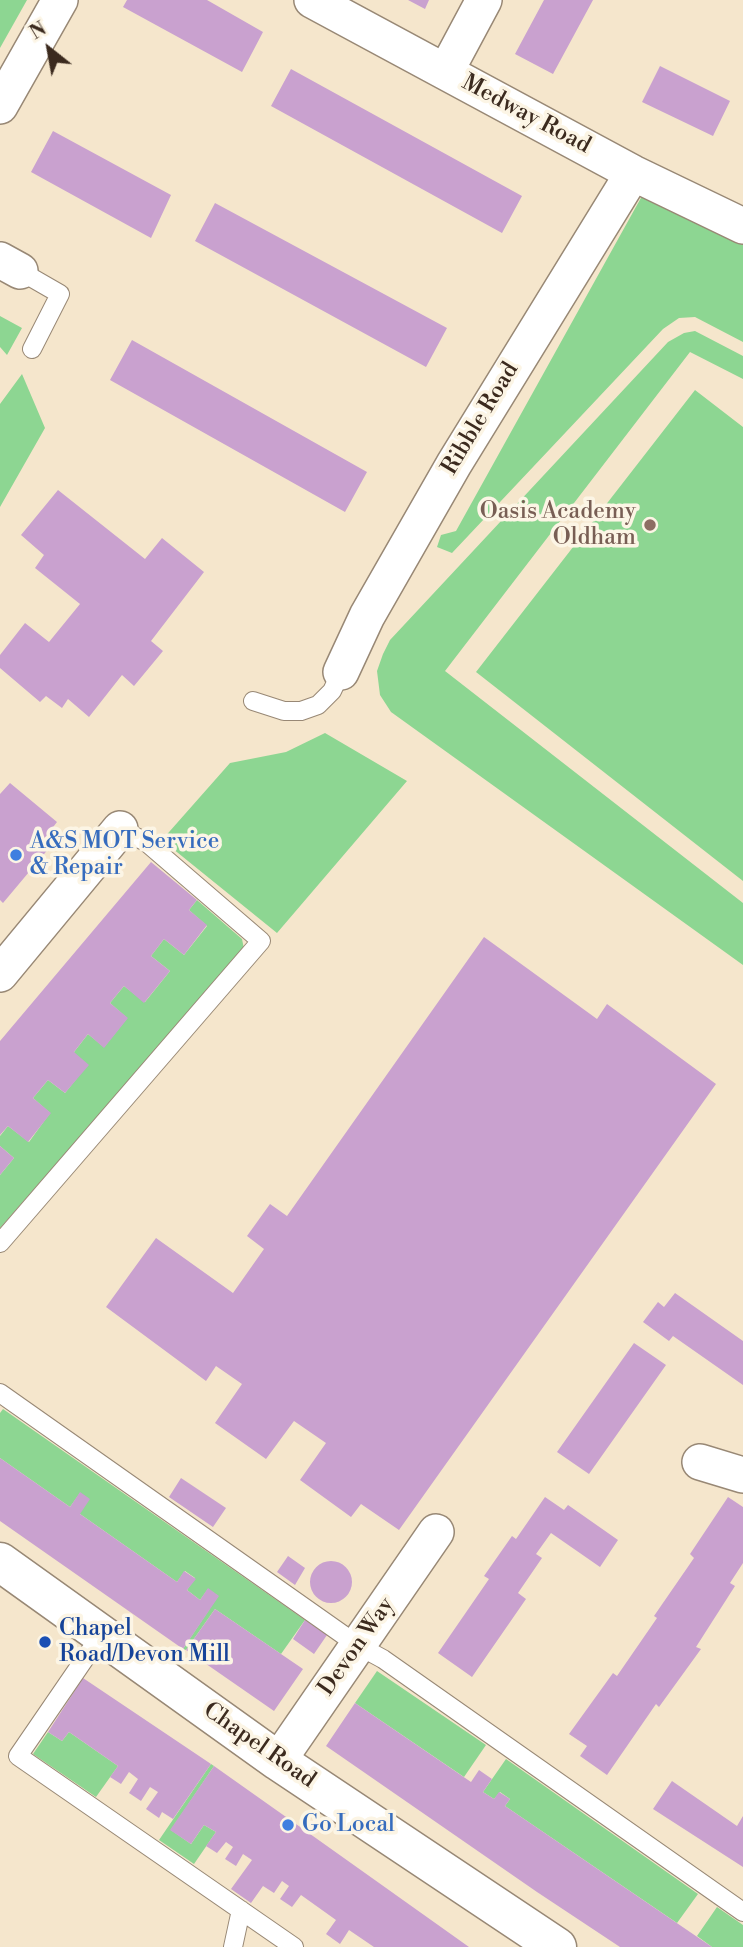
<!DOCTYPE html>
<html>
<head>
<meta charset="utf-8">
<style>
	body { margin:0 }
	#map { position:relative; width:743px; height:1947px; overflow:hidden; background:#f5e6cc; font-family:"Libre Bodoni",serif }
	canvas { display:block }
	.north { position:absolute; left:14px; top:14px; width:70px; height:70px; -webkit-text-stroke:5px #fcf5e5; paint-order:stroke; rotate:329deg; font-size:19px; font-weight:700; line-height:28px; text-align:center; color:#3b2a1e }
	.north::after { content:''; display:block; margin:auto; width:24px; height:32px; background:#3b2a1e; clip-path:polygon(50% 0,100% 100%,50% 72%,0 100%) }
</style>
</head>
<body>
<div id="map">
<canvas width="743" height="1947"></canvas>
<div class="north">N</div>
</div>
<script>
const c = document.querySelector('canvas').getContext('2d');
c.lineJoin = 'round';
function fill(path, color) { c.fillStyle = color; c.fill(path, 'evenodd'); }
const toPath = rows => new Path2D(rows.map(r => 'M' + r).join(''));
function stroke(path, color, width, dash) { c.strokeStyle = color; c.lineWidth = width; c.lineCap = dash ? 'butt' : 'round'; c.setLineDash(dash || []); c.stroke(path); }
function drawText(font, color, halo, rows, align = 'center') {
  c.font = font + ' "Libre Bodoni",serif'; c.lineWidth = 7; c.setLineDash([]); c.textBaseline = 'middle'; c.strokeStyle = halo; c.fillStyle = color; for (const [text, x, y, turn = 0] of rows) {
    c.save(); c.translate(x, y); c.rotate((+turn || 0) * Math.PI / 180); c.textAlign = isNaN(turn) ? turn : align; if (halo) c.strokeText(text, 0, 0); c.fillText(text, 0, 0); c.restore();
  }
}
fill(toPath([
	[0,0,27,0,0,48],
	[642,196,743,245,743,342,695,317,679,318,663,329,452,553,437,547,441,535,456,531],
	[0,316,22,328,7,355,0,347],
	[695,331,743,356,743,379,690,352,445,671,743,903,743,965,391,712,380,695,377,671,383,654,390,640,668,342,684,333],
	[22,374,45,428,0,507,0,404],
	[695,390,743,427,743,881,476,672],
	[325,733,407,781,277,933,162,840,230,763,286,752],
	[197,900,242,939,244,949,0,1228,0,1175,14,1158,0,1146,0,1136,8,1126,29,1142,50,1113,33,1098,48,1080,65,1093,77,1078,74,1052,88,1034,104,1047,127,1018,110,1003,124,986,145,1002,170,971,151,956,164,939,184,955,207,926,189,910],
	[3,1409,305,1620,281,1654,215,1609,186,1650,183,1649,218,1596,208,1589,200,1600,187,1590,195,1578,185,1571,177,1582,80,1514,80,1493,70,1507,0,1458,0,1413],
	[377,1671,486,1745,464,1777,355,1703],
	[48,1732,62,1741,69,1732,118,1766,96,1797,33,1754],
	[506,1759,698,1894,677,1923,505,1806,510,1799,500,1792,494,1799,483,1792],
	[211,1764,214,1766,171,1830,191,1844,204,1825,216,1832,194,1864,159,1840],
	[717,1907,743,1925,743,1947,712,1947,697,1936]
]), '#8dd692');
fill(toPath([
	[127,0,207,0,263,32,242,72,123,7],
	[408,0,429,0,425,9],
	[544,0,593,0,553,74,515,54],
	[660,66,730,101,713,136,642,102],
	[291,69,522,196,502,233,271,106],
	[53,131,171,195,151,238,31,172],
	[215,203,447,328,426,367,195,241],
	[132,340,367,472,345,512,110,380],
	[58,490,145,559,162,538,204,572,151,641,163,651,134,686,122,675,89,717,68,699,62,708,46,696,40,702,0,668,0,655,25,623,49,642,80,604,35,568,44,555,21,535],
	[10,783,57,822,47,835,55,841,3,903,0,900,0,794],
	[151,862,197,900,189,910,207,925,184,955,164,939,158,947,151,956,170,971,144,1003,124,986,110,1003,128,1018,104,1048,88,1034,74,1052,89,1065,65,1093,48,1080,33,1098,51,1113,28,1142,8,1126,0,1135,0,1041],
	[484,937,597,1019,607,1004,716,1084,399,1530,361,1504,351,1517,300,1480,326,1443,294,1421,266,1459,215,1423,242,1384,216,1366,206,1381,106,1307,156,1238,233,1293,264,1249,247,1236,270,1204,287,1216],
	[0,1146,14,1158,0,1175],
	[675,1293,743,1341,743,1385,673,1336,669,1341,643,1322,658,1302,664,1307],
	[634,1343,666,1365,589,1474,557,1452],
	[0,1458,70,1507,80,1492,90,1499,80,1514,177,1582,184,1571,196,1579,187,1590,200,1600,208,1588,219,1596,183,1649,0,1521],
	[181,1478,226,1508,213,1527,169,1497],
	[545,1497,564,1510,568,1505,618,1540,600,1567,551,1533,536,1554,542,1558,518,1593,526,1599,472,1677,438,1653,489,1579,484,1576,512,1536,516,1539],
	[728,1497,743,1507,743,1563,730,1583,735,1586,696,1647,701,1649,659,1707,656,1704,607,1775,580,1756,587,1746,569,1734,613,1673,617,1676,657,1618,654,1616,694,1558,690,1554],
	[288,1556,305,1568,295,1585,277,1572],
	'310 1582a21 21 0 1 1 42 0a21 21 0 1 1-42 0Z',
	[215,1609,303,1669,274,1711,186,1650],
	[305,1620,327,1635,314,1654,293,1639],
	[83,1678,211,1764,173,1819,162,1812,159,1818,146,1809,158,1792,150,1787,141,1801,129,1793,138,1779,129,1772,121,1784,110,1777,118,1766,69,1732,62,1741,48,1732],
	[355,1703,471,1782,479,1770,492,1779,483,1792,494,1799,499,1792,510,1799,505,1806,712,1947,620,1947,537,1892,326,1746],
	[214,1766,320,1841,469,1947,374,1947,349,1930,340,1944,326,1934,336,1920,301,1895,292,1907,280,1899,289,1886,282,1881,274,1893,263,1886,251,1903,231,1889,252,1860,243,1854,236,1866,225,1859,233,1847,226,1842,217,1853,206,1846,216,1832,204,1825,191,1844,170,1830],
	[672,1781,737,1826,743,1816,743,1867,653,1809]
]), '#c9a1cf');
const service = toPath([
	[20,271,60,294,32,349],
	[253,701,284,711,301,711,318,705,332,691,341,672],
	[0,1243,261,941,146,842,120,829],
	[0,1393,359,1646,383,1659,743,1912],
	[101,1635,18,1756,294,1947],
	[233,1947,241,1910]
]);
const minor = toPath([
	[312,0,633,173,743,226],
	[446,71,484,0],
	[0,106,60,0],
	[0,260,20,271],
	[341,672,367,616,454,464,633,173],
	[0,974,120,829],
	[700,1462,743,1475],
	[278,1761,436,1532]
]);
const tertiary = toPath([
	[0,1562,278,1761,557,1947]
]);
stroke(service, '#988875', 20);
stroke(minor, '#988875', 38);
stroke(tertiary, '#988875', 41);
stroke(service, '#fff', 18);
stroke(minor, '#fff', 35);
stroke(tertiary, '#fff', 38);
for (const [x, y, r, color] of [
	[650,525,7,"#8d6e63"],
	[16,855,7,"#3f7fe0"],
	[45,1642,7,"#1a4fb4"],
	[288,1825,7,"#3f7fe0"]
]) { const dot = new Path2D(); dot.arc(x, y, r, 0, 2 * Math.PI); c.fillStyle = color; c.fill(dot); stroke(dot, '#fcf5e5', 2.5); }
drawText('23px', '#3b2a1e', '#fcf5e5', [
	["Medway Road",526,115,28],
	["Ribble Road",481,419,-59],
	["Devon Way",357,1647,-55],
	["Chapel Road",259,1746,35]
]);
drawText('23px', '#785e54', '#fcf5e5', [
	["Oasis Academy",636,512],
	["Oldham",636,538]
], 'right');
drawText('23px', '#366cbe', '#fcf5e5', [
	["A&S MOT Service",30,842],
	["& Repair",30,868],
	["Go Local",302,1825]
], 'left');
drawText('23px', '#164399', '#fcf5e5', [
	["Chapel",59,1629],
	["Road/Devon Mill",59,1655]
], 'left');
</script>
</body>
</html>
